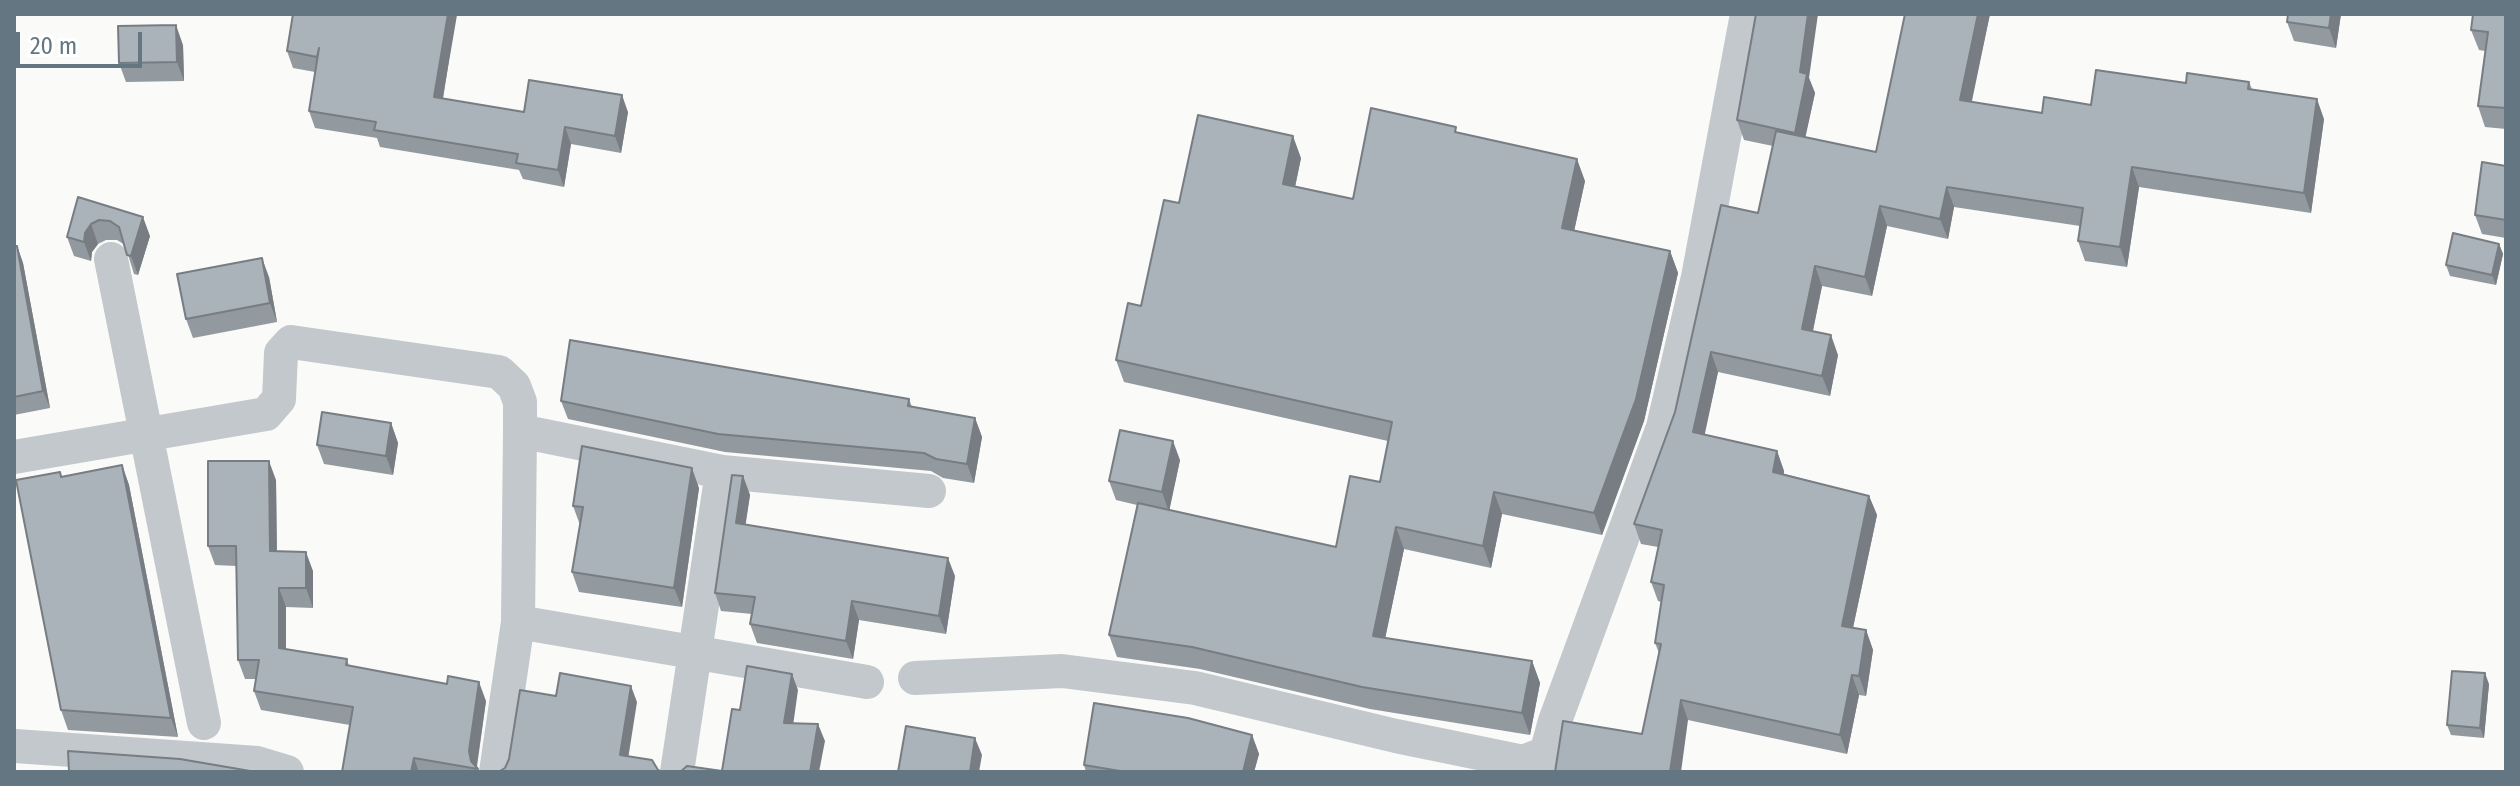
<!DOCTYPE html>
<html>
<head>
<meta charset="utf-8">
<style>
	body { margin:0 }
	#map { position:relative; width:2520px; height:786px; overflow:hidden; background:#fafaf8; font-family:"Fira Sans Condensed",sans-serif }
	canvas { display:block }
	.frame { position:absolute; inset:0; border:16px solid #657683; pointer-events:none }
	.scale { position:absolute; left:16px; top:32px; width:126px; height:36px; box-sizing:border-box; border:4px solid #657683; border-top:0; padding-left:10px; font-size:24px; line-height:28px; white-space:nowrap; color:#657683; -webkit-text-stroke:6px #fff; paint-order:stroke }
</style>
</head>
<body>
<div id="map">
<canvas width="2520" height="786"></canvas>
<div class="frame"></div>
<div class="scale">20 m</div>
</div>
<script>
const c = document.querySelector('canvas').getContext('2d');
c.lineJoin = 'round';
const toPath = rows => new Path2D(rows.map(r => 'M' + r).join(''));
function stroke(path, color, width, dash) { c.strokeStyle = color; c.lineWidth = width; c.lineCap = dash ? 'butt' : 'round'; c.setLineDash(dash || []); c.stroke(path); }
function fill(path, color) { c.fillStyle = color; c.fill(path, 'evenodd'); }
stroke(toPath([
	[111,259,204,723],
	[520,431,722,472,929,491],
	[14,457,266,414,279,399,281,353,291,342,499,372,514,386,520,402,520,431,518,622,496,772],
	[518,622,867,682],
	[915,678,1062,671,1195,688,1396,736,1523,762,1544,754],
	[15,746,257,763,287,772],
	[677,772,722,472],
	[1541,772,1555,721,1663,427,1698,277,1747,14]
]), '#c3c8cc', 34);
fill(toPath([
	[293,14,456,14,443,99,524,112,628,112,621,153,571,144,564,187,523,179,519,170,380,147,377,138,315,128,309,111,315,72,293,68,287,51],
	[1905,14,1990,14,1971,102,2042,113,2091,105,2186,83,2249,82,2252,89,2324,119,2311,213,2139,187,2127,267,2085,261,2078,241,2080,226,1954,207,1948,239,1887,226,1872,296,1822,286,1813,331,1838,355,1830,396,1718,372,1704,435,1777,451,1784,471,1784,474,1869,496,1877,515,1853,628,1866,630,1873,650,1866,696,1859,695,1847,754,1688,720,1642,734,1659,653,1655,643,1661,602,1658,601,1651,582,1658,547,1641,544,1634,524,1758,213,1773,146,1744,140,1737,120,1809,78,1815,93,1805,137,1876,152],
	[2272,14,2341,14,2336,48,2294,41,2287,22,2288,16],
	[2506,14,2506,129,2485,127,2478,106,2485,51,2479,50,2471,30],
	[183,45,184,81,126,82,119,63],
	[1458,133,1585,181,1574,231,1670,251,1678,273,1644,421,1602,535,1502,514,1491,568,1404,549,1385,638,1532,661,1540,683,1530,735,1370,709,1200,669,1117,657,1109,635,1137,505,1116,500,1109,481,1180,460,1169,510,1336,547,1380,482,1388,441,1124,382,1116,360,1141,306,1179,203,1301,158,1295,187,1353,199],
	[2506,166,2506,238,2482,234,2475,215],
	[78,197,150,236,138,275,134,274,125,245,117,240,106,240,98,244,92,252,91,261,74,256,67,237],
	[2499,244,2503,254,2496,285,2450,276,2446,265],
	[14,246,17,246,23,263,50,408,14,415],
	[269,277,277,322,193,338,186,319],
	[909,399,912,407,975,418,982,437,974,483,943,478,931,471,725,452,568,419,561,401],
	[391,423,398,443,393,475,324,464,317,445],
	[122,465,129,485,178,737,68,730,61,710,60,472,62,477],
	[743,476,750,495,745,525,955,576,946,634,859,620,853,659,757,643,750,624,752,614,721,611,715,593],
	[276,480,277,551,313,571,313,608,286,607,286,649,347,659,349,666,486,701,477,767,479,772,342,772,350,725,261,710,254,691,256,679,245,679,238,660,236,566,215,565,208,546],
	[699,488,682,607,579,592,572,572,580,525,573,506],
	[2489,684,2484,738,2451,735,2447,725],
	[1252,735,1259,754,1254,772,1086,772,1084,765]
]), '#929a9f');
fill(toPath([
	[448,14,456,14,457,15,440,114,434,97],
	[1808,14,1818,14,1809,78,1815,93,1802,153,1795,133,1800,72],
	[1978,14,1990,14,1968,120,1960,100],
	[2331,14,2341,14,2336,48,2329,28],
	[176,25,183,45,184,81,177,62],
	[622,95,628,112,621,153,615,136],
	[2317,99,2324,119,2311,213,2304,193],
	[565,127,571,144,564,187,558,170],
	[1293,136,1301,158,1291,206,1283,184],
	[1577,159,1585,181,1570,250,1562,228],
	[2132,167,2139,187,2127,267,2120,247],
	[1947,187,1954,207,1948,239,1940,219],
	[1880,206,1887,226,1872,296,1865,277],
	[143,217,150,236,138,275,131,256],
	[91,224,98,244,92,252,91,261,84,242,85,233],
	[2499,244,2503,254,2496,285,2492,275],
	[17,246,23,263,50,408,43,391],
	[1670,251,1678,273,1644,421,1602,535,1594,513],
	[262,258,269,277,277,322,270,303],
	[1815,266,1822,286,1809,349,1802,329],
	[1831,335,1838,355,1830,396,1822,376],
	[1711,352,1718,372,1701,452,1693,432],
	[975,418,982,437,974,483,967,464],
	[391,423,398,443,393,475,386,456],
	[1173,441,1180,460,1169,512,1162,492],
	[1777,451,1784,471,1780,492,1773,472],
	[269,461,276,480,277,571,270,551],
	[122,465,129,485,178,737,171,718],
	[692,468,699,488,682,607,674,588],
	[743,476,750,495,743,542,736,523],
	[1494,492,1502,514,1491,568,1483,546],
	[1869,496,1877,515,1849,646,1842,626],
	[1396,527,1404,549,1381,658,1373,636],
	[306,552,313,571,313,608,306,588],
	[948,558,955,576,946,634,939,616],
	[279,588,286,607,286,667,279,648],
	[852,601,859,620,853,659,846,641],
	[1866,630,1873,650,1866,696,1859,676],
	[1532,661,1540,683,1530,735,1522,713],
	[2485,673,2489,684,2484,738,2480,728],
	[792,674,798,690,791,740,784,723],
	[1852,675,1859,695,1847,754,1840,735],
	[479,682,486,701,476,770,471,761,469,751],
	[631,686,637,702,626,772,620,755],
	[1681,700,1688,720,1681,772,1670,772],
	[818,724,825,741,819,772,810,772],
	[1252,735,1259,754,1254,772,1243,772],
	[975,738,982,755,979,772,970,772],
	[414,758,419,772,411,772]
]), '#777d82');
const building = toPath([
	[293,14,448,14,434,97,524,112,529,80,622,95,615,136,565,127,558,170,516,163,518,154,374,130,376,122,309,111,319,48,317,57,287,51,293,14],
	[1756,14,1808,14,1800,72,1807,74,1795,133,1737,120,1756,14],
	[1905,14,1978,14,1960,100,2042,113,2044,97,2091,105,2096,70,2186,83,2187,73,2249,82,2248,89,2317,99,2304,193,2132,167,2120,247,2078,241,2083,208,1947,187,1940,219,1880,206,1865,277,1815,266,1802,329,1831,335,1822,376,1711,352,1693,432,1777,451,1773,472,1869,496,1842,626,1866,630,1859,676,1852,675,1840,735,1681,700,1670,772,1555,772,1563,721,1642,734,1661,644,1655,643,1664,585,1651,582,1662,530,1634,524,1675,412,1721,205,1758,213,1776,131,1876,152,1905,14],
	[2288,14,2331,14,2329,28,2287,22,2288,14],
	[2473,14,2506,14,2506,108,2478,106,2488,32,2471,30,2473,14],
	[176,25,177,62,119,63,118,26,176,25],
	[1371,108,1456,127,1455,132,1577,159,1562,228,1670,251,1636,399,1594,513,1494,492,1483,546,1396,527,1373,636,1532,661,1522,713,1362,687,1192,647,1109,635,1138,503,1336,547,1350,476,1380,482,1392,422,1116,360,1128,303,1141,306,1164,200,1179,203,1198,115,1293,136,1283,184,1353,199,1371,108],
	[2482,162,2506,166,2506,220,2475,215,2482,162],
	[78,197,143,217,131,256,127,255,119,227,110,221,99,220,91,224,85,233,84,242,67,237,78,197],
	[2453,233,2499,244,2492,275,2446,265,2453,233],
	[14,246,17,246,43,391,14,397,14,246],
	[262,258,270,303,186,319,177,274,262,258],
	[570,340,909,399,908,406,975,418,967,464,936,459,924,453,718,434,561,401,570,340],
	[322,412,391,423,386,456,317,445,322,412],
	[1120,430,1173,441,1162,492,1109,481,1120,430],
	[582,446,692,468,674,588,572,572,583,507,573,506,582,446],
	[208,461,269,461,270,551,306,552,306,588,279,588,279,648,347,659,346,665,447,684,448,676,479,682,469,751,471,761,478,769,414,758,411,772,342,772,353,707,254,691,259,660,238,660,236,546,208,546,208,461],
	[122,465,171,718,61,710,16,480,60,472,61,477,122,465],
	[732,475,743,476,736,523,948,558,939,616,852,601,846,641,750,624,755,597,715,593,732,475],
	[747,666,792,674,784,723,818,724,810,772,680,772,687,766,722,771,732,709,740,710,747,666],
	[2452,671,2485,673,2480,728,2447,725,2452,671],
	[560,673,631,686,620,755,652,760,658,770,662,772,498,772,505,768,509,759,520,690,556,696,560,673],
	[1094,703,1188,718,1252,735,1243,772,1126,772,1084,765,1094,703],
	[906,726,975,738,970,772,898,772,906,726],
	[68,751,180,759,256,772,69,772,68,751]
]);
fill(building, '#aab3b9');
stroke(building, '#777d82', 2);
</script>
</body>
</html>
